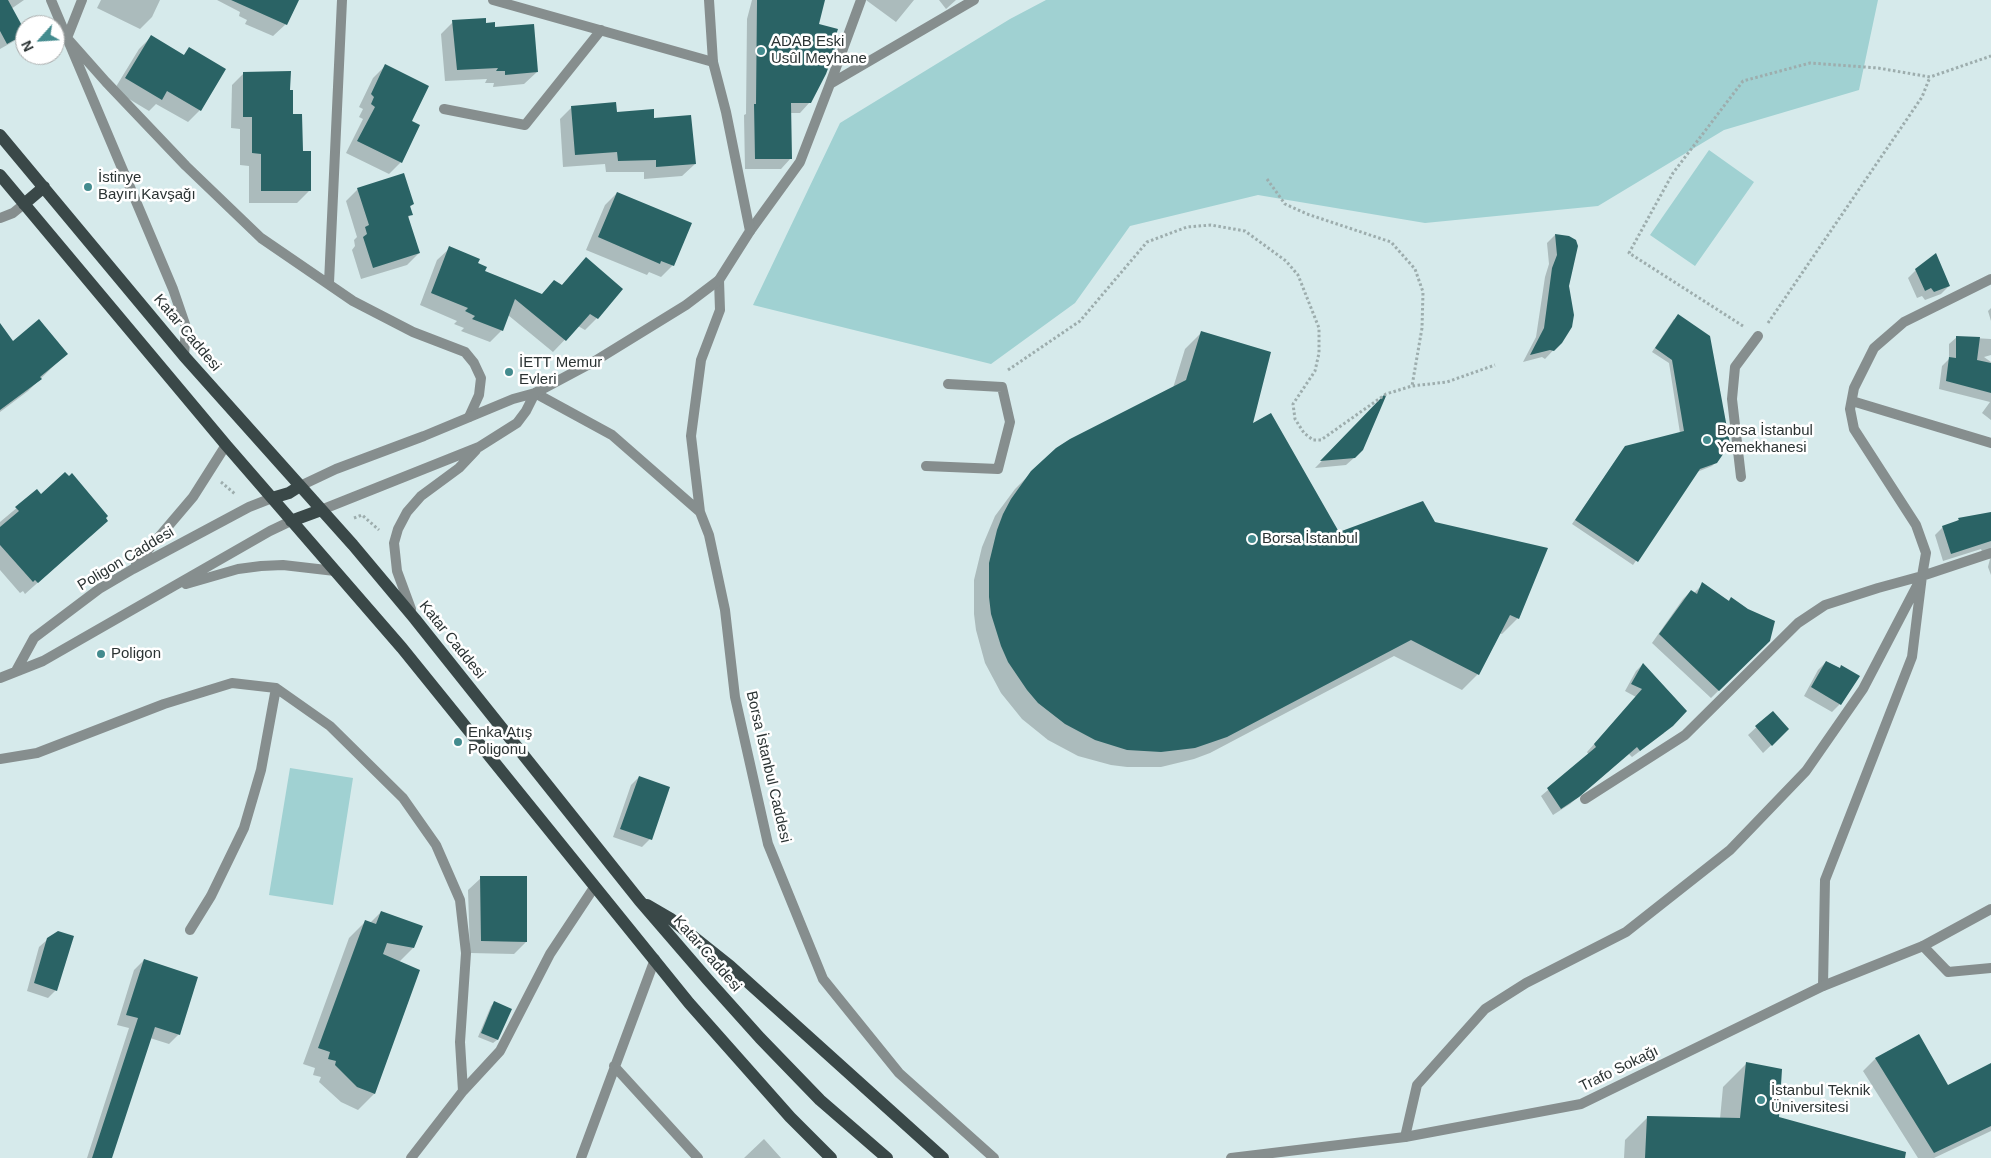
<!DOCTYPE html>
<html>
<head>
<meta charset="utf-8">
<style>
	body { margin:0 }
	#map { position:relative; width:1991px; height:1158px; overflow:hidden; background:#d6eaeb; font-family:Arial,sans-serif }
	canvas { display:block }
	.north { position:absolute; left:15px; top:15px; width:50px; height:50px; box-sizing:border-box; background:#fff; border:1px solid #aaadad; border-radius:50%; rotate:244deg; font-size:14px; font-weight:700; line-height:20px; text-align:center; color:#2b3333 }
	.north::after { content:''; display:block; margin:auto; width:18px; height:22px; background:#438b8e; clip-path:polygon(50% 0,100% 100%,50% 72%,0 100%) }
</style>
</head>
<body>
<div id="map">
<canvas width="1991" height="1158"></canvas>
<div class="north">N</div>
</div>
<script>
const c = document.querySelector('canvas').getContext('2d');
c.lineJoin = 'round';
function fill(path, color) { c.fillStyle = color; c.fill(path, 'evenodd'); }
const toPath = rows => new Path2D(rows.map(r => 'M' + r).join(''));
function stroke(path, color, width, dash) { c.strokeStyle = color; c.lineWidth = width; c.lineCap = dash ? 'butt' : 'round'; c.setLineDash(dash || []); c.stroke(path); }
function drawText(font, color, halo, rows, align = 'center') {
  c.font = font + ' Arial,sans-serif'; c.lineWidth = 5; c.setLineDash([]); c.textBaseline = 'middle'; c.strokeStyle = halo; c.fillStyle = color; for (const [text, x, y, turn = 0] of rows) {
    c.save(); c.translate(x, y); c.rotate((+turn || 0) * Math.PI / 180); c.textAlign = isNaN(turn) ? turn : align; if (halo) c.strokeText(text, 0, 0); c.fillText(text, 0, 0); c.restore();
  }
}
fill(toPath([
	[1046,0,1878,0,1859,90,1724,130,1598,206,1425,223,1258,195,1130,226,1075,303,991,364,753,305,840,123,1010,19],
	[1709,150,1754,182,1695,266,1650,235],
	[290,768,353,778,333,905,269,895]
]), '#a0d1d2');
fill(toPath([
	[0,0,24,0,11,9,24,33,18,39,0,49],
	[101,0,160,0,152,17,140,29,97,8],
	[217,0,297,0,286,24,273,36,245,24,247,20,239,16,240,12],
	[752,0,824,0,812,29,810,102,800,113,790,113,791,158,781,169,745,169,744,115,746,114,747,19],
	[866,0,914,0,896,22],
	[939,0,956,0,946,9],
	[453,22,485,24,493,28,537,72,524,84,493,87,494,83,485,83,487,79,445,81,441,34],
	[151,37,183,56,190,49,200,110,188,122,156,104,149,111,114,90,139,49],
	[385,66,411,121,401,162,389,174,346,153,363,119,359,117,363,109,359,107,373,78],
	[244,73,289,91,292,115,309,191,297,203,249,203,249,166,240,165,240,129,231,128,232,85],
	[572,107,653,120,695,164,682,176,644,179,644,172,606,172,605,164,563,167,560,119],
	[358,189,413,204,409,208,411,214,408,218,419,253,407,265,361,279,352,250,355,246,354,240,357,237,346,201],
	[617,193,673,265,661,277,649,272,647,275,586,250,605,205],
	[1555,235,1568,237,1568,286,1561,342,1545,359,1542,357,1523,362,1536,337,1545,277,1549,264,1547,243],
	[450,248,476,264,483,272,541,295,555,281,561,286,586,259,597,318,585,330,578,326,553,352,508,315,502,330,490,342,461,331,464,328,454,324,457,321,420,305,437,260],
	[1916,270,1949,286,1941,294,1925,300,1922,296,1917,298,1908,278],
	[1991,308,1991,321,1988,311],
	[1674,319,1716,462,1712,466,1697,472,1633,565,1572,524,1625,447,1680,433,1669,363,1652,352],
	[0,325,13,342,66,354,28,391,0,412],
	[1201,333,1251,425,1338,533,1434,523,1518,618,1502,634,1499,633,1478,674,1462,690,1394,656,1210,753,1194,759,1161,767,1127,767,1111,765,1078,756,1048,740,1022,719,1001,693,985,663,976,630,974,614,974,580,982,547,995,516,1015,489,1032,472,1173,388,1185,349],
	[1957,337,1991,339,1991,355,1984,357,1991,362,1991,420,1982,413,1990,402,1939,389,1942,366,1949,359,1949,344],
	[1384,397,1355,457,1346,465,1315,468],
	[37,491,41,495,104,518,107,521,25,594,23,591,20,593,0,570,0,522],
	[1991,514,1991,575,1988,567,1990,559,1983,554,1981,549,1943,561,1935,535,1943,527,1955,523,1959,519],
	[1703,584,1728,601,1731,598,1769,641,1711,698,1652,643,1683,599,1691,591,1694,593],
	[1826,662,1839,669,1841,667,1840,704,1832,712,1804,696,1818,670],
	[1643,664,1664,733,1632,757,1629,754,1570,804,1553,815,1541,796,1589,755,1587,752,1636,697,1625,691,1636,671],
	[1773,712,1788,729,1763,753,1748,735],
	[639,777,650,839,642,847,613,837,631,785],
	[481,878,526,942,514,954,470,953,468,890],
	[381,912,413,948,399,962,374,1094,358,1110,341,1102,319,1082,321,1077,313,1075,315,1068,303,1064,349,938,365,922,370,923],
	[48,939,56,990,48,998,27,991,39,947],
	[144,960,179,1034,169,1044,150,1038,110,1158,87,1158,129,1028,117,1025,134,970],
	[494,1003,510,1010,497,1040,493,1043,478,1037,491,1006],
	[1918,1036,1947,1086,1991,1064,1991,1131,1934,1158,1918,1158,1863,1071,1875,1059],
	[1746,1064,1777,1118,1870,1158,1624,1158,1625,1140,1648,1117,1720,1119,1723,1087],
	[764,1139,781,1158,744,1158]
]), '#0003');
fill(toPath([
	[0,0,8,0,25,31,25,34,7,44,0,31],
	[231,0,299,0,287,25],
	[757,0,825,0,819,24,838,29,836,35,840,36,826,74,811,103,791,103,792,159,755,159,754,104,756,104],
	[486,18,486,23,495,22,495,27,534,24,538,72,505,75,505,71,496,71,498,68,457,70,452,20],
	[151,35,184,55,189,47,226,69,201,111,167,91,162,100,125,78],
	[385,64,429,86,412,121,420,125,402,163,357,141,375,107,371,104,374,97,371,94],
	[291,71,290,90,293,90,293,114,302,114,303,151,311,151,311,191,261,191,261,154,252,153,252,117,243,117,243,72],
	[616,102,617,112,654,109,654,118,691,115,696,164,656,167,656,160,618,161,617,152,575,155,571,106],
	[404,173,414,204,410,206,413,215,408,216,420,253,373,268,363,237,367,234,365,227,369,225,357,188],
	[617,192,692,223,674,266,661,261,660,264,598,237],
	[1555,234,1569,236,1576,240,1578,246,1569,286,1574,315,1572,327,1562,343,1554,351,1550,350,1530,355,1544,328,1552,268,1557,255],
	[449,246,480,259,478,263,487,267,485,271,542,294,554,280,562,285,586,257,623,289,598,319,590,314,566,341,515,299,503,331,472,319,475,316,465,311,468,308,431,293],
	[1936,253,1950,286,1934,292,1931,288,1925,291,1915,269],
	[1678,314,1710,336,1730,444,1717,463,1700,469,1638,562,1575,520,1625,446,1684,431,1672,360,1655,348],
	[39,319,68,354,40,377,42,379,0,410,0,323,13,341],
	[1201,331,1271,352,1253,423,1271,413,1339,532,1423,501,1435,522,1548,548,1519,619,1510,615,1479,675,1411,640,1227,737,1195,748,1161,752,1127,750,1095,740,1065,724,1038,703,1027,690,1008,662,1001,646,991,614,989,597,989,563,997,530,1003,514,1011,499,1031,471,1056,448,1070,439,1186,380],
	[1956,336,1980,337,1977,360,1991,363,1991,393,1946,381,1949,357,1956,358],
	[1384,395,1386,396,1363,450,1355,458,1320,461],
	[65,472,69,476,72,473,108,516,106,518,108,521,38,583,35,580,33,582,0,545,0,527,19,511,15,507,37,489,41,494],
	[1991,512,1991,541,1951,554,1942,526,1959,520,1958,518],
	[1702,582,1729,601,1731,597,1748,609,1775,621,1770,641,1719,691,1659,634,1691,590,1697,594],
	[1826,661,1840,668,1841,665,1860,676,1841,705,1811,687],
	[1643,663,1687,711,1673,726,1640,751,1637,747,1579,797,1561,809,1547,788,1596,747,1594,744,1642,689,1631,684],
	[1773,711,1789,729,1772,746,1755,726],
	[639,776,670,787,652,840,620,829],
	[480,876,527,876,527,942,481,941],
	[381,911,423,926,414,948,387,943,383,954,420,970,375,1094,357,1087,335,1065,336,1061,328,1059,330,1052,318,1048,365,920,376,924],
	[58,931,74,936,57,991,34,983,47,938],
	[144,959,198,977,180,1035,155,1027,112,1158,92,1158,138,1018,126,1015],
	[494,1001,512,1009,498,1040,481,1033],
	[1919,1034,1948,1085,1991,1063,1991,1126,1934,1153,1875,1058],
	[1746,1062,1782,1069,1779,1117,1906,1152,1905,1158,1645,1158,1647,1116,1740,1118]
]), '#2a6365');
stroke(toPath([
	[1267,179,1285,204,1307,214,1391,242,1415,269,1423,292,1422,328,1412,386],
	[1768,323,1922,97,1930,77],
	[1743,326,1629,253,1673,173,1743,81,1810,63,1878,68,1930,77,1991,56],
	[1008,370,1080,321,1147,242,1187,227,1211,225,1245,231,1286,261,1298,275,1319,328,1319,353,1315,371,1293,404,1295,419,1304,433,1313,440,1321,440,1386,394,1412,386,1447,382,1495,365],
	[221,482,235,494],
	[354,518,362,515,379,530]
]), '#9dadad', 3, [2.5, 2.5]);
stroke(toPath([
	[0,759,37,753,164,704,232,683,276,688,330,726,403,798,436,845,460,900,466,953,460,1042,463,1091],
	[190,930,211,896,244,828,261,770,276,688],
	[1923,946,1948,972,1991,968],
	[614,1066,698,1158],
	[411,1158,463,1091,500,1051,550,954,595,886],
	[581,1158,655,959]
]), '#868e8e', 10);
stroke(toPath([
	[51,0,173,289,186,327,184,356],
	[82,0,67,38,106,82,186,166,261,238,353,301,413,332,465,352,474,363,481,378,479,395,469,417],
	[493,0,713,62],
	[830,84,861,0],
	[444,109,525,125,601,30],
	[0,218,13,213,24,204],
	[750,231,800,162,830,84,974,0],
	[329,283,342,0],
	[535,393,612,435,700,512,709,535,725,610,735,697,768,844,823,979,899,1073,994,1158],
	[1852,401,1991,443],
	[926,466,998,469,1010,422,1002,387,948,384],
	[1741,477,1732,399,1735,367,1758,336],
	[700,512,691,436,701,360,720,310,719,280],
	[1922,576,1991,553],
	[1585,799,1685,735,1798,623,1825,605,1878,588,1922,576,1912,657,1825,880,1823,986],
	[1405,1137,1417,1085,1485,1009,1526,983,1626,932,1730,850,1806,771,1863,689,1922,576,1926,553,1916,525,1854,429,1850,409,1854,388,1874,348,1904,322,1991,279]
]), '#868e8e', 10);
stroke(toPath([
	[300,486,336,469,424,436,513,399,535,393,595,361,686,305,719,280,750,231,726,112,713,62,709,0],
	[321,510,479,447,517,423,526,411,535,393],
	[136,564,193,497,226,445],
	[186,584,238,569,261,566,283,565,335,571],
	[411,609,397,571,394,543,398,529,407,512,421,496,459,468,476,450],
	[16,671,34,638,99,589,133,569,249,507,272,498],
	[0,678,43,661,270,531,291,521],
	[1231,1158,1405,1137,1581,1104,1823,986,1923,946,1991,909]
]), '#868e8e', 10);
stroke(toPath([
	[0,135,184,356,353,545,415,619,639,900,708,980,760,1038,820,1100,887,1158],
	[0,175,226,445,402,648,689,1003,790,1117,831,1158],
	[24,204,44,187],
	[272,498,289,493,300,486],
	[291,521,321,510],
	[647,905,671,919,730,966,943,1158]
]), '#3a4848', 12);
for (const [x, y, r, color] of [
	[761,51,5,"#438b8e"],
	[88,187,5,"#438b8e"],
	[509,372,5,"#438b8e"],
	[1707,440,5,"#438b8e"],
	[1252,539,5,"#438b8e"],
	[101,654,5,"#438b8e"],
	[458,742,5,"#438b8e"],
	[1761,1100,5,"#438b8e"]
]) { const dot = new Path2D(); dot.arc(x, y, r, 0, 2 * Math.PI); c.fillStyle = color; c.fill(dot); stroke(dot, '#fff', 2); }
drawText('15px', '#2b3333', '#fff', [
	["ADAB Eski",771,42],
	["Usûl Meyhane",771,59],
	["İstinye",98,178],
	["Bayırı Kavşağı",98,195],
	["İETT Memur",519,363],
	["Evleri",519,380],
	["Borsa İstanbul",1717,431],
	["Yemekhanesi",1717,448],
	["Borsa İstanbul",1262,539],
	["Poligon",111,654],
	["Enka Atış",468,733],
	["Poligonu",468,750],
	["İstanbul Teknik",1771,1091],
	["Üniversitesi",1771,1108]
], 'left');
drawText('15px', '#2b3333', '#fff', [
	["Katar Caddesi",187,333,50],
	["Poligon Caddesi",126,559,-31],
	["Katar Caddesi",452,640,51],
	["Borsa İstanbul Caddesi",768,767,77],
	["Katar Caddesi",707,954,49],
	["Trafo Sokağı",1619,1069,-26]
]);
</script>
</body>
</html>
